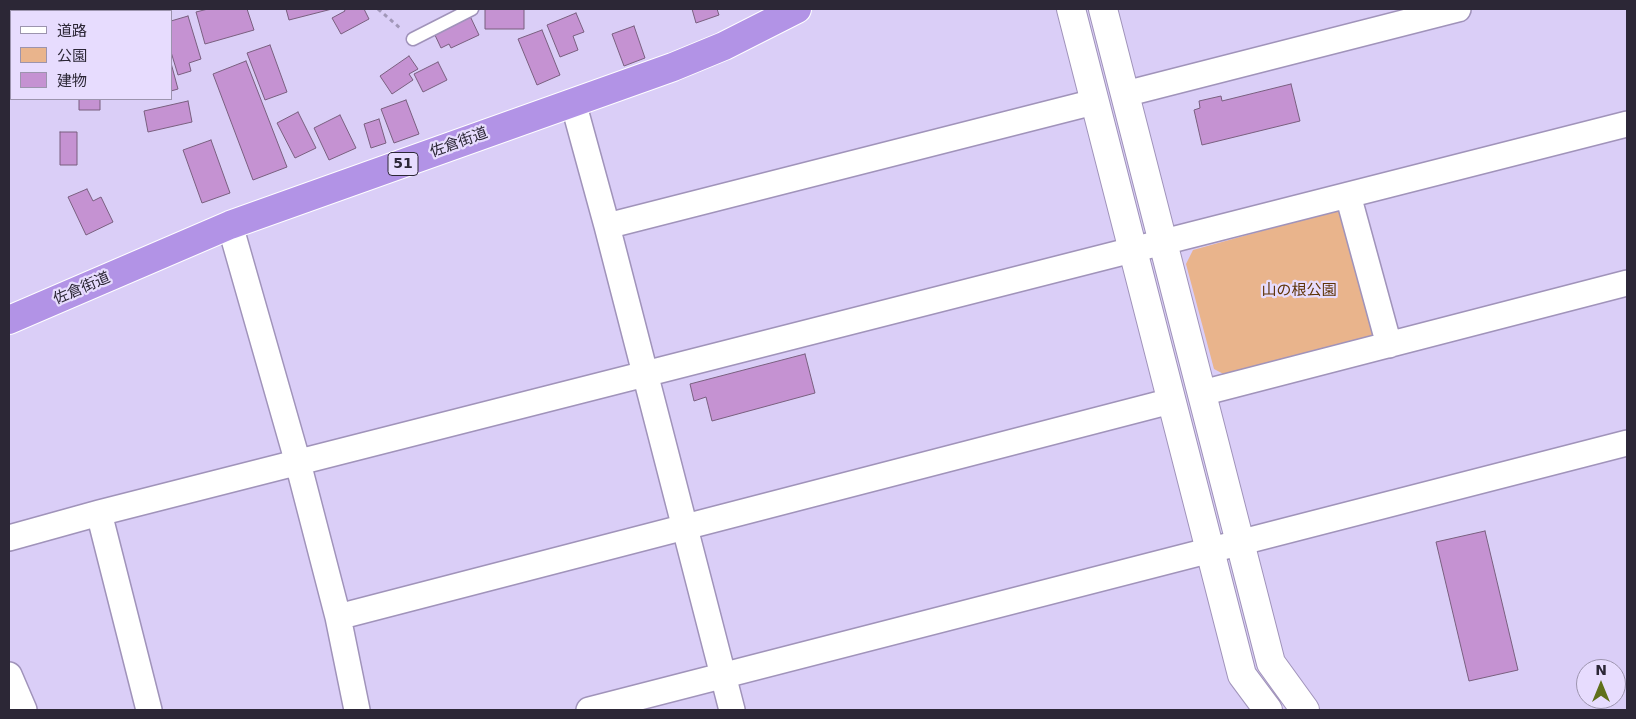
<!DOCTYPE html>
<html>
<head>
<meta charset="utf-8">
<style>
	body { margin:0 }
	#map { position:relative; width:1636px; height:719px; overflow:hidden; background:#dacef7; font-family:"DejaVu Sans","Noto Sans JP",sans-serif }
	canvas { display:block }
	.frame { position:absolute; inset:0; border:10px solid #2c2736; pointer-events:none }
	.legend { position:absolute; left:10px; top:10px; width:162px; height:90px; box-sizing:border-box; background:#e7dcfe; border:1px solid #9c94ae; margin:0; padding:6px 9px; list-style:none; font-size:15px; color:#2c2736 }
	.legend li { display:flex; align-items:center; gap:10px; height:25px }
	.legend b { width:25px; border:1px solid #9c94ae }
	.north { position:absolute; left:1576px; top:659px; width:50px; height:50px; box-sizing:border-box; background:#e7dcfe; border:1px solid #9c94ae; border-radius:50%; rotate:0deg; font-size:14px; font-weight:700; line-height:20px; text-align:center; color:#2c2736 }
	.north::after { content:''; display:block; margin:auto; width:18px; height:22px; background:#60701b; clip-path:polygon(50% 0,100% 100%,50% 72%,0 100%) }
</style>
</head>
<body>
<div id="map">
<canvas width="1636" height="719"></canvas>
<div class="frame"></div>
<ul class="legend">
<li><b style="height:6px;background:#fff"></b>道路</li>
<li><b style="height:14px;background:#e9b48c"></b>公園</li>
<li><b style="height:14px;background:#c592d2"></b>建物</li>
</ul>
<div class="north">N</div>
</div>
<script>
const c = document.querySelector('canvas').getContext('2d');
c.lineJoin = 'round';
function fill(path, color) { c.fillStyle = color; c.fill(path, 'evenodd'); }
const toPath = rows => new Path2D(rows.map(r => 'M' + r).join(''));
function stroke(path, color, width, dash) { c.strokeStyle = color; c.lineWidth = width; c.lineCap = dash ? 'butt' : 'round'; c.setLineDash(dash || []); c.stroke(path); }
function drawText(font, color, halo, rows, align = 'center') {
  c.font = font + ' "DejaVu Sans","Noto Sans JP",sans-serif'; c.lineWidth = 4.5; c.setLineDash([]); c.textBaseline = 'middle'; c.strokeStyle = halo; c.fillStyle = color; for (const [text, x, y, turn = 0] of rows) {
    c.save(); c.translate(x, y); c.rotate((+turn || 0) * Math.PI / 180); c.textAlign = isNaN(turn) ? turn : align; if (halo) c.strokeText(text, 0, 0); c.fillText(text, 0, 0); c.restore();
  }
}
fill(toPath([
	[1341,209,1380,333,1374,343,1231,378,1214,369,1186,264,1193,250]
]), '#e9b48c');
const building = toPath([
	[208,9,247,9,254,30,205,44,196,12,208,9],
	[286,9,332,9,289,20,286,9],
	[344,9,364,9,369,19,341,34,332,18,345,11,344,9],
	[485,9,524,9,524,29,485,29,485,9],
	[692,9,717,9,719,15,696,23,692,9],
	[576,13,584,32,573,36,578,50,560,57,547,25,576,13],
	[188,16,201,59,189,63,191,71,178,75,171,52,171,21,188,16],
	[470,16,479,35,451,48,449,44,441,48,434,33,470,16],
	[634,26,645,58,624,66,612,34,634,26],
	[542,30,560,75,537,85,518,39,542,30],
	[270,45,287,92,265,100,247,53,270,45],
	[9,46,11,46,11,80,9,80,9,46],
	[409,56,418,69,409,74,413,80,392,94,380,76,409,56],
	[246,61,287,167,253,180,213,74,246,61],
	[438,62,447,80,423,92,414,74,438,62],
	[171,63,178,89,171,91,171,63],
	[1291,84,1300,121,1202,145,1194,110,1200,108,1199,101,1221,96,1222,101,1291,84],
	[79,99,100,99,100,110,79,110,79,99],
	[406,100,419,134,394,143,381,109,406,100],
	[188,101,192,122,148,132,144,111,188,101],
	[298,112,316,148,295,158,277,123,298,112],
	[340,115,356,148,329,160,314,128,340,115],
	[379,119,386,143,371,148,364,124,379,119],
	[60,132,77,132,77,165,60,165,60,132],
	[211,140,230,193,202,203,183,150,211,140],
	[87,189,93,201,101,197,113,222,86,235,68,197,87,189],
	[805,354,815,393,712,421,706,397,694,401,690,384,805,354],
	[1485,531,1518,670,1469,681,1436,542,1485,531]
]);
fill(building, '#c592d2');
stroke(building, '#795f7f', 1);
const service = toPath([
	[413,39,472,9]
]);
const minor = toPath([
	[101,11,102,9],
	[9,17,11,17],
	[1125,94,1458,9],
	[573,102,607,226,732,710],
	[1348,195,1389,345],
	[230,225,298,463,338,617,357,710],
	[607,226,1094,102],
	[1202,393,1627,283],
	[99,513,149,710],
	[9,538,99,513,1627,124],
	[338,617,1171,401],
	[9,675,24,710],
	[589,710,1627,443]
]);
const tertiary = toPath([
	[1071,9,1242,675,1268,710],
	[1103,9,1271,663,1305,710]
]);
const trunk = toPath([
	[9,320,230,225,673,67,724,46,797,9]
]);
stroke(service, '#a093ba', 15);
stroke(minor, '#a093ba', 28);
stroke(tertiary, '#a093ba', 30);
stroke(trunk, '#fff', 30);
stroke(toPath([
	[378,9,400,28],
	[153,11,164,9]
]), '#a197b8', 3, [4, 4]);
stroke(service, '#fff', 12);
stroke(minor, '#fff', 25);
stroke(tertiary, '#fff', 28);
stroke(trunk, '#b293e6', 28);
for (const [x, y, w] of [
	[403,164,30]
]) { const box = new Path2D(); box.roundRect(x - w / 2, y - 11.5, w, 23, 4); c.fillStyle = '#e7dcfe'; c.fill(box); stroke(box, '#2c2736', 1); }
drawText('bold 14px', '#2c2736', null, [
	["51",403,164]
]);
drawText('15px', '#2c2736', '#e7dcfe', [
	["佐倉街道",459,143,-20],
	["佐倉街道",82,289,-23]
]);
drawText('15px', '#5e3307', '#e7dcfe', [
	["山の根公園",1299,291]
]);
</script>
</body>
</html>
